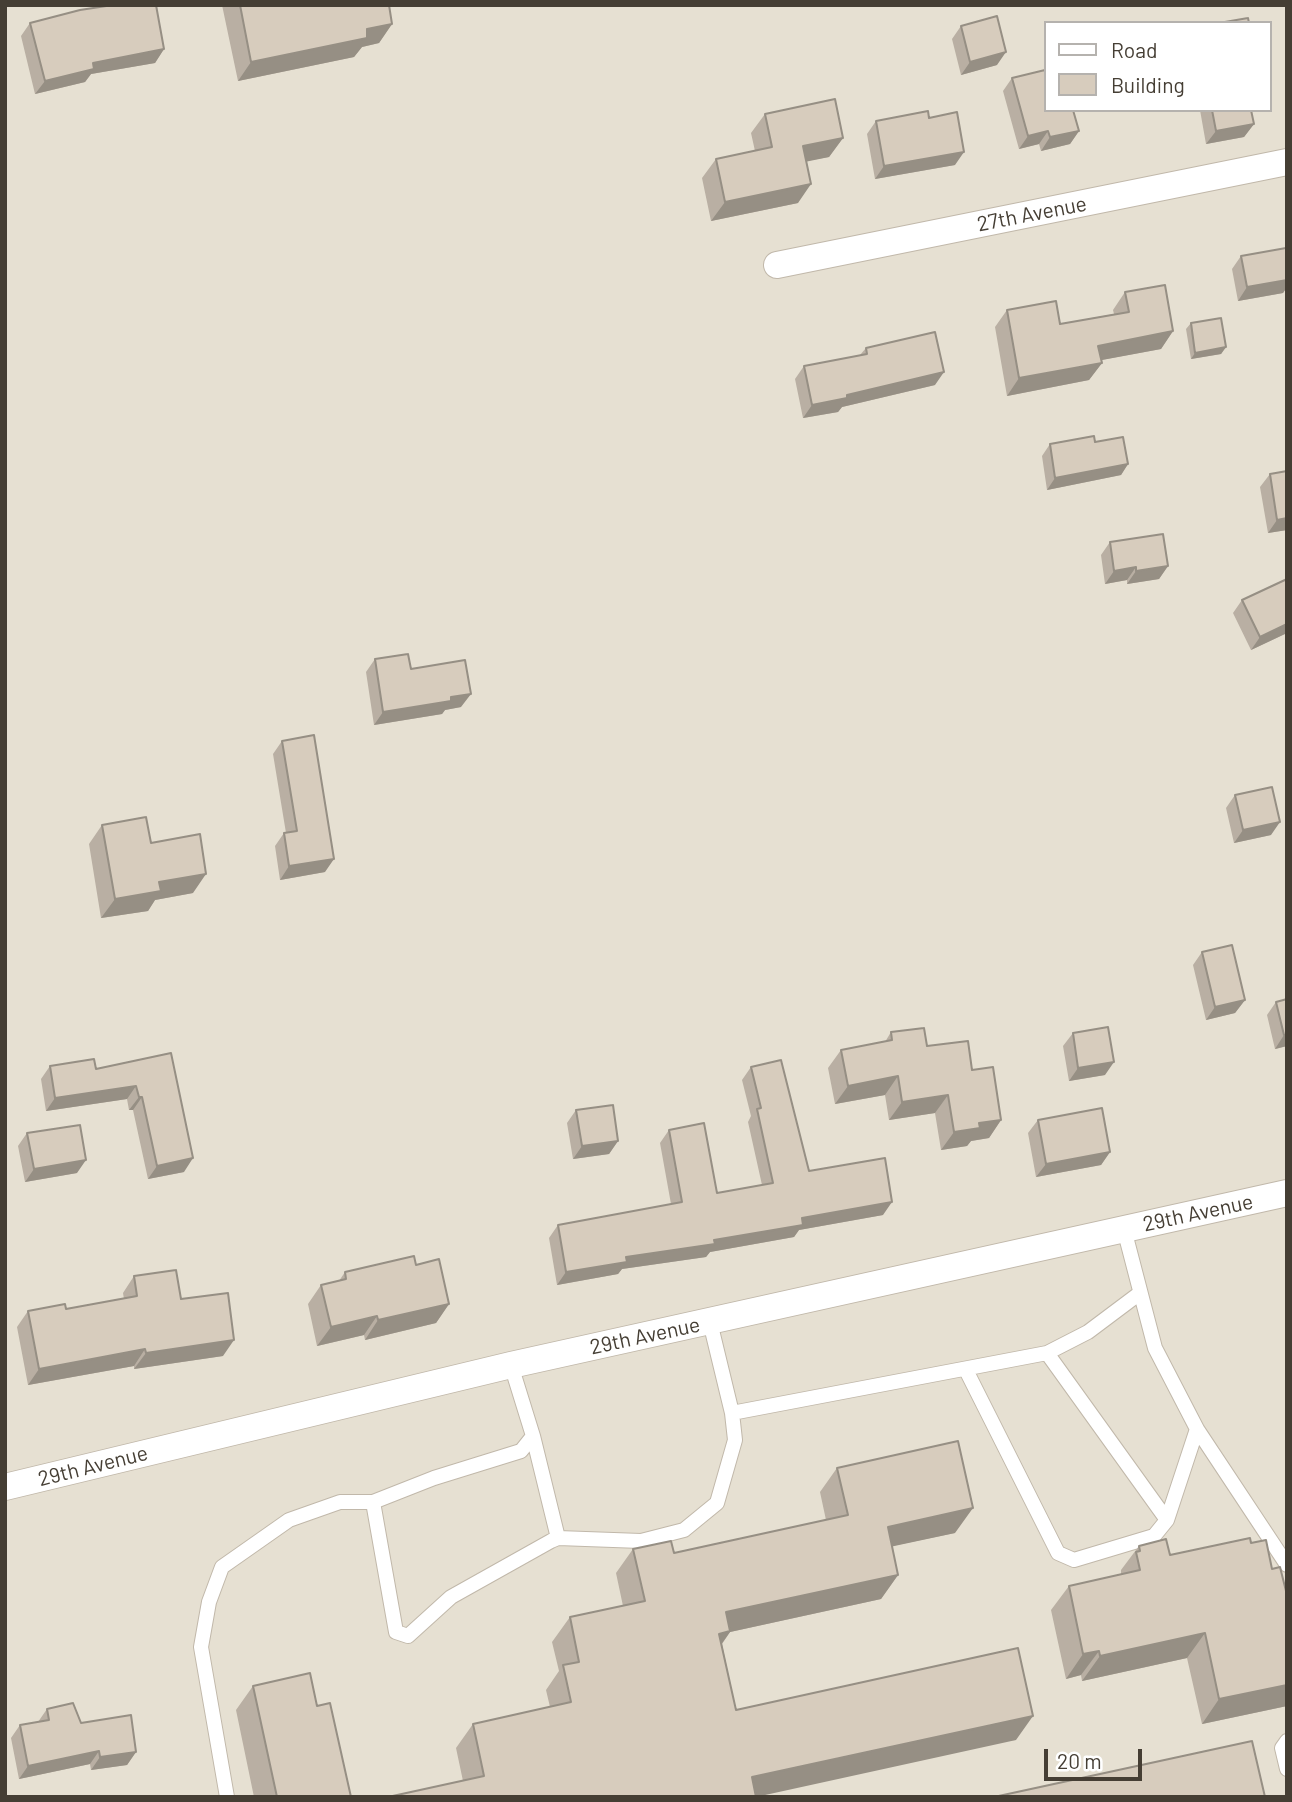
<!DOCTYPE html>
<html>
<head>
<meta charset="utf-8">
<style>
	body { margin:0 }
	#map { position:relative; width:1292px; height:1802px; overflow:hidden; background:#f2eee4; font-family:Barlow,sans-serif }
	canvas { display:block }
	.frame { position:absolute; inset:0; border:7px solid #453e34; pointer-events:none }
	.legend { position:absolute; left:1044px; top:21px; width:228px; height:91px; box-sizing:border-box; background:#fff; border:2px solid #b5b2ae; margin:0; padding:9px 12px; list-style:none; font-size:21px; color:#453e34 }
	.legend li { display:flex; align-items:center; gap:14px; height:35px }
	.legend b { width:35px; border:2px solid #b5b2ae }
	.scale { position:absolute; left:1044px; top:1749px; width:98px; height:32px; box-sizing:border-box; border:4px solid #453e34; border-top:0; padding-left:9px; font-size:21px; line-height:24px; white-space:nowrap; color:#453e34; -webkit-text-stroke:5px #fff; paint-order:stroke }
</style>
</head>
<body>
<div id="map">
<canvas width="1292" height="1802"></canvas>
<div class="frame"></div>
<ul class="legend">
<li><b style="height:9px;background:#fff"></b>Road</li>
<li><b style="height:19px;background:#d7ccbd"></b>Building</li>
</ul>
<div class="scale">20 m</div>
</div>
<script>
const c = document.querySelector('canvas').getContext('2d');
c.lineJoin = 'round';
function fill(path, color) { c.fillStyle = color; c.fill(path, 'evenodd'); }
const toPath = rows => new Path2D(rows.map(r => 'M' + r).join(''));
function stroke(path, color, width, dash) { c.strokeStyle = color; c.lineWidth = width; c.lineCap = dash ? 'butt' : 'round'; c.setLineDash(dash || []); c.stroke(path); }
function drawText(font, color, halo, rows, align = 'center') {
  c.font = font + ' Barlow,sans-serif'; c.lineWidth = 5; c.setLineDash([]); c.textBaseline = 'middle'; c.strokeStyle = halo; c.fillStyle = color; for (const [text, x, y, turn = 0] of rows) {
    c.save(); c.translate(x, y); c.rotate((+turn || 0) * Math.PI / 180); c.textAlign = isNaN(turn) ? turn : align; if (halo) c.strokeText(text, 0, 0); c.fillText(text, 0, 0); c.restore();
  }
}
fill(toPath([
	[5,5,1287,5,1287,1797,5,1797],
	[1045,23,1269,23,1269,110,1045,110]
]), '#e6e0d2');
const lane = toPath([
	[1124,1229,1155,1348,1197,1429,1287,1565],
	[710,1322,732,1413,1047,1353,1088,1332,1140,1293],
	[1047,1353,1167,1520],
	[966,1370,1058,1553,1074,1560,1154,1536,1167,1520,1197,1429],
	[533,1436,558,1538],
	[373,1502,396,1632,408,1636,451,1597,551,1541,558,1538,641,1541,684,1530,717,1503,735,1440,732,1413],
	[1287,1741,1282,1748,1287,1769],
	[227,1797,201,1647,209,1602,222,1567,289,1520,340,1502,373,1502,434,1478,521,1451,533,1436,511,1365]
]);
const street = toPath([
	[777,265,1287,162],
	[5,1487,511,1365,1287,1193]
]);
stroke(lane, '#c1b8aa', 16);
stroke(street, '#c1b8aa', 28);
stroke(lane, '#fff', 14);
stroke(street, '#fff', 26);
fill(toPath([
	[222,5,389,5,392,24,379,43,362,47,354,57,238,81],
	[30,23,164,49,155,63,91,74,85,82,35,94,21,36],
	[961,26,997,65,961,75,952,39],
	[1012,78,1079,131,1070,144,1041,151,1039,144,1019,149,1003,91],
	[1200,110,1251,110,1254,124,1244,137,1206,144],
	[765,114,843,138,829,157,806,161,798,203,711,221,702,178,716,159,755,151,751,133],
	[929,118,955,165,875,179,867,134,876,121],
	[1287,251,1287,287,1283,293,1238,301,1232,269,1241,256],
	[1125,292,1173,331,1161,349,1101,360,1102,363,1089,380,1007,396,995,327,1007,310,1060,324,1114,314,1113,310],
	[1191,323,1226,347,1221,354,1191,359,1186,329],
	[866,348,935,385,842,407,838,412,803,418,795,379,804,366,860,355],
	[1095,442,1128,464,1121,475,1047,490,1042,456,1050,444],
	[1287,471,1287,530,1268,533,1260,487,1270,474],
	[1110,542,1168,566,1159,579,1127,584,1127,580,1105,584,1101,555],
	[1242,600,1287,633,1251,650,1233,613],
	[375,659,411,669,461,707,445,710,442,714,374,725,366,672],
	[282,741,325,872,280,880,275,846,284,833,286,833,273,754],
	[1235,795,1271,835,1234,843,1226,808],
	[102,825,151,843,193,893,155,900,148,911,101,918,89,844],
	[1202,952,1245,1000,1235,1013,1206,1020,1193,965],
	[1287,999,1287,1046,1275,1049,1267,1015,1276,1002],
	[891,1032,927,1046,972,1070,1001,1120,989,1138,971,1141,967,1146,941,1150,935,1113,889,1120,885,1095,835,1104,828,1068,841,1050,885,1042],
	[1073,1033,1105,1075,1069,1081,1063,1046],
	[171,1053,184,1172,148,1179,133,1110,129,1110,127,1099,46,1111,41,1079,50,1066,96,1069],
	[751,1067,809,1171,883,1215,799,1230,794,1237,710,1252,706,1257,622,1269,618,1274,557,1285,549,1238,558,1225,671,1204,660,1143,669,1130,717,1193,762,1185,748,1122,751,1116,742,1080],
	[576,1110,618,1141,609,1154,573,1159,567,1123],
	[1038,1120,1110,1152,1101,1165,1036,1177,1028,1133],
	[27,1133,77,1173,25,1182,18,1146],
	[416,1265,449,1304,436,1323,365,1340,364,1335,317,1346,308,1304,321,1285,339,1281,345,1272],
	[134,1276,181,1299,223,1356,134,1369,134,1366,28,1385,17,1327,28,1311,66,1309,124,1299,123,1293],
	[837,1468,955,1533,892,1546,898,1575,881,1599,730,1632,722,1644,736,1710,1016,1740,463,1781,456,1748,473,1724,550,1707,546,1690,559,1671,552,1642,570,1617,623,1606,616,1573,633,1549,674,1553,826,1520,820,1492],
	[1139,1546,1170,1555,1287,1706,1202,1724,1187,1658,1082,1681,1081,1675,1066,1679,1051,1610,1069,1586,1121,1574,1121,1570],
	[253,1686,317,1706,351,1797,254,1797,236,1710],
	[47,1709,81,1723,136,1752,127,1765,91,1770,90,1764,19,1779,11,1738,20,1725,38,1722]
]), '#b9afa3');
fill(toPath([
	[392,24,379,43,362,47,354,57,238,81,251,62,367,29],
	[164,49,155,63,91,74,85,82,35,94,45,81,93,63],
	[1006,52,997,65,961,75,970,62],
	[1254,124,1244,137,1206,144,1216,131],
	[1048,131,1039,144,1019,149,1028,136],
	[1079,131,1070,144,1041,151,1050,137],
	[843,138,829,157,790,165,803,146],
	[964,152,955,165,875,179,884,166],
	[811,184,798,203,711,221,725,202],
	[1287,280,1287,287,1283,293,1238,301,1247,287],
	[1173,331,1161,349,1086,363,1098,346],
	[1226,347,1221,354,1191,359,1195,353],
	[1102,363,1089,380,1007,396,1019,378],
	[944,372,935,385,842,407,838,412,803,418,812,405,847,395],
	[1128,464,1121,475,1047,490,1055,478],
	[1287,518,1287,530,1268,533,1277,520],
	[1168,566,1159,579,1127,584,1136,571],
	[1136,567,1127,580,1105,584,1114,571],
	[1287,624,1287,633,1251,650,1260,637],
	[471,694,461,707,445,710,442,714,374,725,383,712,451,697],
	[1280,822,1271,835,1234,843,1243,830],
	[334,859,325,872,280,880,289,866],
	[206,874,193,893,155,900,148,911,101,918,115,899,159,882],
	[1245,1000,1235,1013,1206,1020,1215,1007],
	[1284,1035,1287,1035,1287,1046,1275,1049],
	[1114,1062,1105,1075,1069,1081,1078,1068],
	[898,1076,885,1095,835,1104,848,1086],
	[136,1086,127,1099,46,1111,55,1098],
	[948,1095,935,1113,889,1120,902,1102],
	[139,1097,142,1097,133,1110,129,1110],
	[1001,1120,989,1138,971,1141,967,1146,941,1150,954,1132,979,1123],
	[618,1141,609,1154,573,1159,582,1146],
	[1110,1152,1101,1165,1036,1177,1046,1164],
	[193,1158,184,1172,148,1179,157,1166],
	[86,1160,77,1173,25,1182,34,1169],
	[892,1202,883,1215,799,1230,794,1237,710,1252,706,1257,622,1269,618,1274,557,1285,566,1272,626,1257,714,1240,802,1218],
	[449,1304,436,1323,365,1340,378,1320],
	[377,1316,364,1335,317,1346,331,1327],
	[234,1340,223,1356,134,1369,146,1353],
	[145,1349,134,1366,28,1385,39,1369],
	[973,1508,955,1533,871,1551,888,1527],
	[898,1575,881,1599,730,1632,713,1656,726,1612],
	[1205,1633,1187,1658,1082,1681,1100,1656],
	[1099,1651,1081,1675,1066,1679,1083,1654],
	[1287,1685,1287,1706,1202,1724,1219,1699],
	[1033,1716,1016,1740,756,1797,752,1777],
	[99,1751,90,1764,19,1779,28,1766],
	[136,1752,127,1765,91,1770,100,1757]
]), '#968f84');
const building = toPath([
	[113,5,156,5,164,49,93,63,94,69,45,81,30,23,80,10,113,5],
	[240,5,389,5,392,24,367,29,367,38,251,62,240,5],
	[997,16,1006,52,970,62,961,26,997,16],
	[1248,18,1249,23,1219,23,1248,18],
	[1045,70,1045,110,1073,110,1079,131,1050,137,1048,131,1028,136,1012,78,1045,70],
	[835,99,843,138,803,146,811,184,725,202,716,159,772,147,765,114,835,99],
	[1212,110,1251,110,1254,124,1216,131,1212,110],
	[928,111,929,118,957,112,964,152,884,166,876,121,928,111],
	[1286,248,1287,280,1247,287,1241,256,1286,248],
	[1165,285,1173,331,1098,346,1102,363,1019,378,1007,310,1056,301,1060,324,1129,312,1125,292,1165,285],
	[1221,318,1226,347,1195,353,1191,323,1221,318],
	[935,332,944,372,847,395,847,398,812,405,804,366,867,354,866,348,935,332],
	[1094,436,1095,442,1123,437,1128,464,1055,478,1050,444,1094,436],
	[1287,471,1287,518,1277,520,1270,474,1287,471],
	[1163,534,1168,566,1136,571,1136,567,1114,571,1110,542,1163,534],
	[1287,579,1287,624,1260,637,1242,600,1287,579],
	[408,654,411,669,465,660,471,694,451,697,451,701,383,712,375,659,408,654],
	[314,735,334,859,289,866,284,833,297,831,282,741,314,735],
	[1272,787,1280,822,1243,830,1235,795,1272,787],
	[146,817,151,843,200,834,206,874,159,882,161,891,115,899,102,825,146,817],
	[1232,945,1245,1000,1215,1007,1202,952,1232,945],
	[1287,999,1287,1035,1284,1035,1276,1002,1287,999],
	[1108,1027,1114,1062,1078,1068,1073,1033,1108,1027],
	[924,1028,927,1046,968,1041,972,1070,993,1067,1001,1120,979,1123,980,1128,954,1132,948,1095,902,1102,898,1076,848,1086,841,1050,892,1040,891,1032,924,1028],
	[171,1053,193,1158,157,1166,142,1097,139,1097,136,1086,55,1098,50,1066,94,1059,96,1069,171,1053],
	[781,1060,809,1171,885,1158,892,1202,802,1218,803,1225,714,1240,715,1244,626,1257,627,1262,566,1272,558,1225,682,1202,669,1130,704,1123,717,1193,773,1183,757,1109,761,1108,751,1067,781,1060],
	[613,1105,618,1141,582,1146,576,1110,613,1105],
	[1102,1108,1110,1152,1046,1164,1038,1120,1102,1108],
	[80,1125,86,1160,34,1169,27,1133,80,1125],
	[414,1256,416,1265,439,1259,449,1304,378,1320,377,1316,331,1327,321,1285,346,1279,345,1272,414,1256],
	[176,1270,181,1299,228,1293,234,1340,146,1353,145,1349,39,1369,28,1311,65,1304,66,1309,137,1296,134,1276,176,1270],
	[958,1441,973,1508,888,1527,898,1575,726,1612,730,1631,719,1634,736,1710,1018,1648,1033,1716,752,1777,756,1797,388,1797,484,1776,473,1724,571,1702,563,1665,579,1662,570,1617,645,1601,633,1549,671,1541,674,1553,848,1515,837,1468,958,1441],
	[1250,1538,1251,1543,1266,1540,1272,1569,1280,1567,1287,1595,1287,1685,1219,1699,1205,1633,1100,1656,1099,1651,1083,1654,1069,1586,1140,1570,1136,1552,1140,1551,1139,1546,1166,1539,1170,1555,1250,1538],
	[310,1673,317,1706,330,1703,351,1797,277,1797,253,1686,310,1673],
	[73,1703,81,1723,131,1715,136,1752,100,1757,99,1751,28,1766,20,1725,49,1720,47,1709,73,1703],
	[1252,1741,1265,1797,994,1797,1252,1741]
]);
fill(building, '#d7ccbd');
stroke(building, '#968f84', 2);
drawText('21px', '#453e34', '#fff', [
	["27th Avenue",1032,214,-11],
	["29th Avenue",1198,1213,-12],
	["29th Avenue",645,1336,-12],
	["29th Avenue",93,1466,-14]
]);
</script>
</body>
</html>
